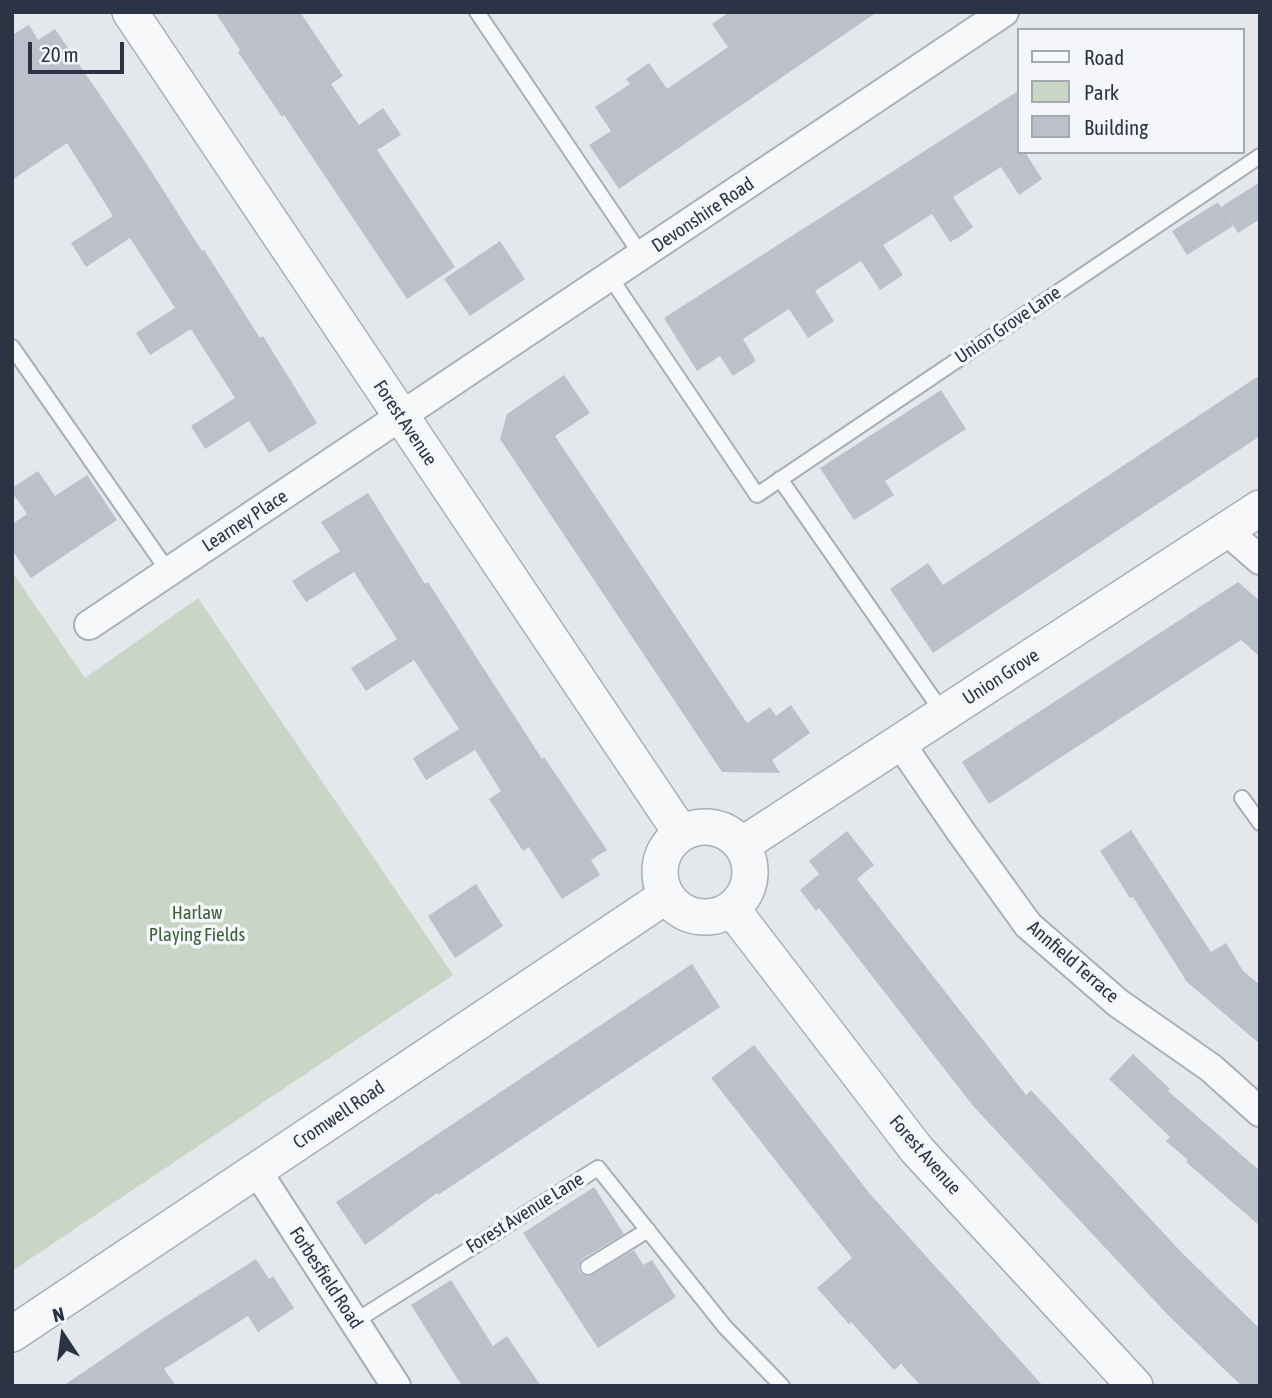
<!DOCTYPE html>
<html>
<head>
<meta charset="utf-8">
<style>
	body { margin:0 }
	#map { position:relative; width:1272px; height:1398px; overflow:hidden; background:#e4e7ec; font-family:"Asap Condensed",sans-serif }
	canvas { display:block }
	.frame { position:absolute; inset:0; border:14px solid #2b3445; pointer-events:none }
	.legend { position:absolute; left:1017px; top:28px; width:228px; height:126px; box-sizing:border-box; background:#f4f6f9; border:2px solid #a4a8b1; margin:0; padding:9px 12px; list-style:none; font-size:21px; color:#2b3445 }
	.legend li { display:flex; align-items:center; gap:14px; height:35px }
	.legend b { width:35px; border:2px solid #a4a8b1 }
	.north { position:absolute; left:28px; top:1300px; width:70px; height:70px; -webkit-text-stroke:5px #f4f6f9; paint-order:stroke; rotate:347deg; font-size:19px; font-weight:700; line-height:28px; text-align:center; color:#2b3445 }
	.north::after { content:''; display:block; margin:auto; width:24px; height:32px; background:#2b3445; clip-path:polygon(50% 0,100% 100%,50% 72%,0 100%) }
	.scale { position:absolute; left:28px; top:42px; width:96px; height:32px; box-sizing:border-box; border:4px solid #2b3445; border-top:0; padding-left:9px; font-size:21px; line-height:24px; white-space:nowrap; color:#2b3445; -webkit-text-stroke:5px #f4f6f9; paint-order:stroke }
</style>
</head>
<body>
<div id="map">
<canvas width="1272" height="1398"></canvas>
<div class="frame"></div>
<ul class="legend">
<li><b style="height:9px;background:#f7f8fa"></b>Road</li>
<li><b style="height:19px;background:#c9d6c5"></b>Park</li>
<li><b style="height:19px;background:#bbc0ca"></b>Building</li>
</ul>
<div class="north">N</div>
<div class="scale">20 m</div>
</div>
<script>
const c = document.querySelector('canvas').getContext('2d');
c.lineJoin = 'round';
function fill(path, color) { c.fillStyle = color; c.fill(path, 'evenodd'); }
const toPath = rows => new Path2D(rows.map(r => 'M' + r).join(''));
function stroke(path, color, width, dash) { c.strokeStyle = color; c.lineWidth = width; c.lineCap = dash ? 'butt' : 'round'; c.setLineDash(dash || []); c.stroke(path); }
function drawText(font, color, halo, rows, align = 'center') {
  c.font = font + ' "Asap Condensed",sans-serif'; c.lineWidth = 7; c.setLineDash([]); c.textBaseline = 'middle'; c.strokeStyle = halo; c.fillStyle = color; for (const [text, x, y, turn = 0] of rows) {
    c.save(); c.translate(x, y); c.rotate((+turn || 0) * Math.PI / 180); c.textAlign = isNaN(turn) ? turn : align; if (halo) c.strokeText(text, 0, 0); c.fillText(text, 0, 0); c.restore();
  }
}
fill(toPath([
	[12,572,85,678,198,598,453,975,12,1271]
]), '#c9d6c5');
fill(toPath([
	[215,12,300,12,343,76,331,84,359,125,383,108,401,135,377,150,455,267,407,299,284,115,282,117,238,52,240,50],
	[729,12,877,12,619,189,589,145,611,131,595,107,630,84,626,79,649,63,667,89,728,47,712,24],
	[29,25,38,40,55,29,140,154,202,251,204,250,260,338,263,336,317,423,269,453,249,421,205,449,191,426,235,398,191,329,150,355,136,333,175,308,130,238,86,267,71,243,113,216,67,143,12,180,12,35],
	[1018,91,1018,152,1025,152,1042,179,1019,195,1001,167,953,197,973,227,961,236,950,242,932,214,883,245,903,275,880,290,861,261,815,291,834,321,808,338,789,309,743,339,756,361,733,376,720,356,697,371,664,318],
	[1260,182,1260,219,1238,233,1221,207],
	[1218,202,1233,226,1187,255,1172,231],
	[500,241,525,279,470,316,444,279],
	[564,375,590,413,555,436,747,723,770,707,776,716,791,705,810,733,772,760,780,773,722,772,500,439,507,414],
	[1260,375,1260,436,933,653,890,589,928,563,943,585],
	[941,390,966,429,885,481,894,495,854,520,820,468],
	[38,471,55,496,87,475,117,520,31,578,12,550,12,524,27,514,12,492,12,488],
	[368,493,425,584,428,582,542,759,544,757,607,850,591,860,600,875,562,899,529,847,523,851,489,799,501,791,475,750,426,780,413,758,459,729,414,660,366,691,351,668,397,639,354,572,306,602,292,581,340,551,321,522],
	[1238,582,1260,601,1260,657,1241,640,989,804,962,762],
	[1131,830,1211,952,1226,943,1243,971,1260,985,1260,1044,1187,982,1133,897,1130,898,1100,851],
	[847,831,874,865,857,879,1026,1095,1031,1090,1182,1253,1260,1329,1260,1386,1242,1386,1225,1370,1168,1315,1068,1208,974,1107,819,908,816,911,800,890,819,874,809,861],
	[476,884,503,926,455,958,428,916],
	[692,964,720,1007,438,1195,437,1193,365,1245,336,1202],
	[754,1045,870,1194,1043,1386,921,1386,901,1364,894,1370,851,1322,849,1324,817,1288,852,1258,711,1078],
	[1133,1054,1170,1089,1168,1091,1260,1171,1260,1226,1186,1162,1188,1160,1166,1141,1170,1137,1109,1079],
	[594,1187,624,1234,582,1259,578,1267,580,1273,588,1277,592,1275,634,1250,643,1265,652,1260,676,1297,598,1348,523,1233],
	[256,1259,269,1279,273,1276,294,1308,258,1332,248,1316,164,1369,176,1386,63,1386,157,1322],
	[451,1280,493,1346,507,1336,541,1386,462,1386,411,1305]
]), '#bbc0ca');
const service = toPath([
	[477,12,642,256],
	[610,277,757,495,1260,156],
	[12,347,168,571],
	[780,479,943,713],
	[1242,798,1260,823],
	[588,1267,648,1230],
	[354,1322,598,1168,725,1327,782,1386]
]);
const minor = toPath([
	[1227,531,1260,560],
	[89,625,1004,12],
	[900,743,961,832,1028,925,1118,1003,1211,1068,1260,1112],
	[257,1171,396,1386]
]);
const tertiary = toPath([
	[130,12,681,833],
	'660 872a45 45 0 1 1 90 0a45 45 0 1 1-90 0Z',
	[742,845,1260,508],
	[732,909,917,1150,1135,1386],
	[12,1334,666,896]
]);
stroke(service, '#a9aeb7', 18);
stroke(minor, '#a9aeb7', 32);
stroke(tertiary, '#a9aeb7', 38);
stroke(service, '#f7f8fa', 14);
stroke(minor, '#f7f8fa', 28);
stroke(tertiary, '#f7f8fa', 35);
drawText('19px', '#2b3445', '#f4f6f9', [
	["Devonshire Road",703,215,-34],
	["Union Grove Lane",1008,325,-34],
	["Forest Avenue",405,423,56],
	["Learney Place",245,521,-33],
	["Union Grove",1001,677,-33],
	["Annfield Terrace",1073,962,41],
	["Cromwell Road",339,1115,-34],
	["Forest Avenue",925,1155,49],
	["Forest Avenue Lane",525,1213,-32],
	["Forbesfield Road",326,1278,57]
]);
drawText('19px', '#3f6138', '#f4f6f9', [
	["Harlaw",197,913],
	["Playing Fields",197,935]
]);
</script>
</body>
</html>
